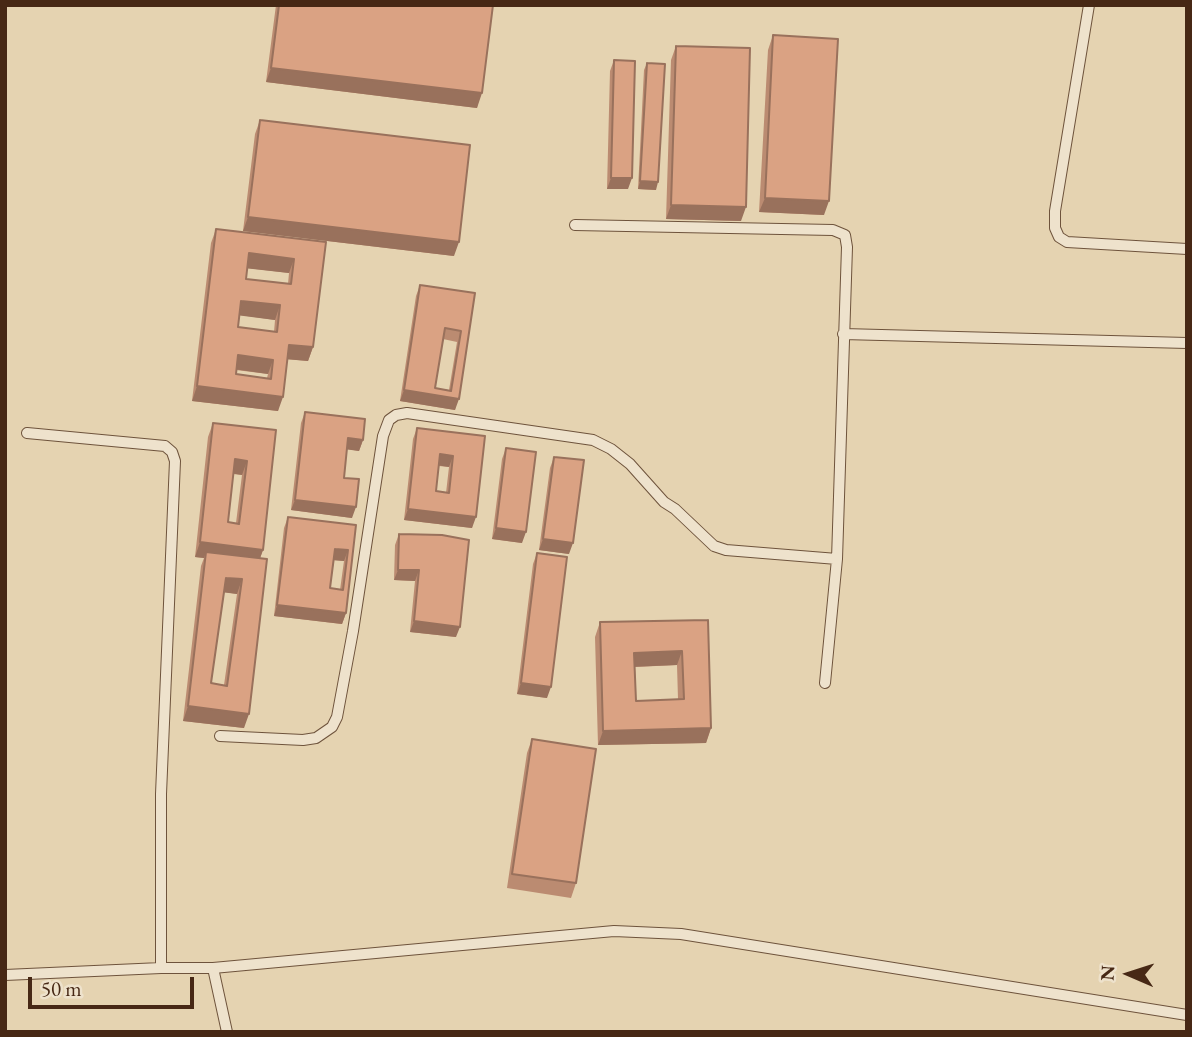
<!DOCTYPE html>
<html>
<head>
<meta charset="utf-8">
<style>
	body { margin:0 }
	#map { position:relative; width:1192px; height:1037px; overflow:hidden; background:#e5d3b1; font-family:"EB Garamond",serif }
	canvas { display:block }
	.frame { position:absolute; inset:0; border:7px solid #472815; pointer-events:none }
	.north { position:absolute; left:1094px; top:939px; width:70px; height:70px; -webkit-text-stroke:5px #eee2cc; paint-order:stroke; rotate:273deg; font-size:19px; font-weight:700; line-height:28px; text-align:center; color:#472815 }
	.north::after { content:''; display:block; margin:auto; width:24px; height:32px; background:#472815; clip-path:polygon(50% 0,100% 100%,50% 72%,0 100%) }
	.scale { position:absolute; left:28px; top:977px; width:166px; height:32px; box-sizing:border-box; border:4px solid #472815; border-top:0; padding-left:9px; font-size:21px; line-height:24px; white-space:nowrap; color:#472815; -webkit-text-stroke:5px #eee2cc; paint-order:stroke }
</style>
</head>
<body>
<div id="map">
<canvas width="1192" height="1037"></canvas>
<div class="frame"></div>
<div class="north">N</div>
<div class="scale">50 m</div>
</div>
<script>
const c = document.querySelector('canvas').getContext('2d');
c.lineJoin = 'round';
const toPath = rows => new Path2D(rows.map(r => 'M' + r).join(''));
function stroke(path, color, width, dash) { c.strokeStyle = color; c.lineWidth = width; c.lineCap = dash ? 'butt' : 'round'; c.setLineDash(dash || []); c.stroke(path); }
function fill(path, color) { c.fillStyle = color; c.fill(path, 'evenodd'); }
const service = toPath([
	[1089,5,1055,211,1055,228,1059,237,1067,242,1187,249],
	[575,225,833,230,845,235,847,247,837,559,825,683],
	[843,334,1187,343],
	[27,433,165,446,172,452,175,461,161,794,161,968],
	[220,736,303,740,316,738,332,727,337,717,353,631,383,436,389,420,396,415,407,413,593,440,611,449,630,464,664,502,675,509,714,546,726,550,837,559],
	[213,968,227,1032],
	[5,975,161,968,213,968,614,931,681,934,1187,1015]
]);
stroke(service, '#6e533c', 12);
stroke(service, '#eee2cc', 10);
fill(toPath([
	[276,5,493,5,477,108,266,82],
	[773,35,824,215,759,212,768,50],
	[676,46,741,221,666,219,671,60],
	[614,60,628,189,607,189,610,71],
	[647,63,656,190,638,189,644,70],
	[260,120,454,256,243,231,255,134],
	[216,229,326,242,313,347,308,361,287,359,278,411,192,401,211,243],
	[247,268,289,273,288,284,246,279],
	[240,315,275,320,274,332,238,327],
	[236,370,268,374,267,378,236,374],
	[420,285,475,293,455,410,400,401,416,296],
	[443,339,457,342,449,390,435,388],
	[305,412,363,440,359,451,347,449,344,478,352,518,291,510,301,423],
	[213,423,276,430,263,550,260,558,244,728,183,721,201,566,204,558,195,557,208,437],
	[233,474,242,475,236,523,228,522],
	[224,592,237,594,224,685,211,683],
	[417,428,485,436,472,528,404,520,413,439],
	[439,466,449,467,446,493,436,491],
	[506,448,522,543,492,539,502,459],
	[554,457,569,554,539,550,550,468],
	[288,517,356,525,346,613,342,624,274,616,284,528],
	[334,560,344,561,340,590,330,588],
	[399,534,456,637,410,632,415,581,394,580,395,545],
	[537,553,547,698,517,694,533,564],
	[708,620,711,728,706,743,598,745,595,637,600,622],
	[677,665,678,699,636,701,635,667],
	[532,739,576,883,571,898,507,888,527,753]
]), '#bb8b71');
fill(toPath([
	[271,68,482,93,477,108,266,82],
	[611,178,632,178,628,189,607,189],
	[640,181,658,182,656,190,638,189],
	[765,198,829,201,824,215,759,212],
	[671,205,746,207,741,221,666,219],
	[248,217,459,242,454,256,243,231],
	[249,253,294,259,289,273,244,268],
	[241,301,280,305,275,320,236,315],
	[289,345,313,347,308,361,284,359],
	[238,355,273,360,268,374,233,369],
	[197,386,283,397,278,411,192,401],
	[404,390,459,399,455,410,400,401],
	[348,438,363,440,359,451,344,449],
	[440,454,453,456,449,467,436,465],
	[235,459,247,461,242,475,230,473],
	[295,500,356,507,352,518,291,510],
	[408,509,476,517,472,528,404,520],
	[496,528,526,532,522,543,492,539],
	[543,539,573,543,569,554,539,550],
	[200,542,263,550,258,564,206,552,204,558,195,557],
	[335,549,348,550,344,561,331,560],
	[398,570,419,570,415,581,394,580],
	[226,578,242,579,237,594,221,592],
	[277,605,346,613,342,624,274,616],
	[414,621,460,627,456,637,410,632],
	[682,651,677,665,629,667,634,653],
	[521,683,551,687,547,698,517,694],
	[188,706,249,714,244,728,183,721],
	[711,728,706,743,598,745,603,731]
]), '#99715c');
const building = toPath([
	[279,5,493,5,482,93,271,68,279,5],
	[773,35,838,39,829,201,765,198,773,35],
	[676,46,750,48,746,207,671,205,676,46],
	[614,60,635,61,632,178,611,178,614,60],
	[647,63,665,64,658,182,640,181,647,63],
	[260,120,470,145,459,242,248,217,260,120],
	[216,229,326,242,313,347,289,345,283,397,197,386,216,229],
	[249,253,294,259,291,284,246,279,249,253],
	[241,301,280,305,277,332,238,327,241,301],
	[238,355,273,360,271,379,236,374,238,355],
	[420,285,475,293,459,399,404,390,420,285],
	[445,328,461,331,451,391,435,388,445,328],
	[305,412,365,419,363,440,348,438,344,478,359,479,356,507,295,500,305,412],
	[213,423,276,430,263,550,200,542,213,423],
	[235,459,247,461,239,524,228,522,235,459],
	[417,428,485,436,476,517,408,509,417,428],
	[440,454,453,456,449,493,436,491,440,454],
	[506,448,536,452,526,532,496,528,506,448],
	[554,457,584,460,573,543,543,539,554,457],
	[288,517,356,525,346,613,277,605,288,517],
	[335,549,348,550,343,590,330,588,335,549],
	[399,534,442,535,469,540,460,627,414,621,419,570,398,570,399,534],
	[206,552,267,559,249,714,188,706,206,552],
	[226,578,242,579,227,686,211,683,226,578],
	[537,553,567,557,551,687,521,683,537,553],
	[708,620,711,728,603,731,600,622,708,620],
	[682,651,684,699,636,701,634,653,682,651],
	[532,739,596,749,576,883,512,874,532,739]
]);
fill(building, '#daa283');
stroke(building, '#99715c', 2);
</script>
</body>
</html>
